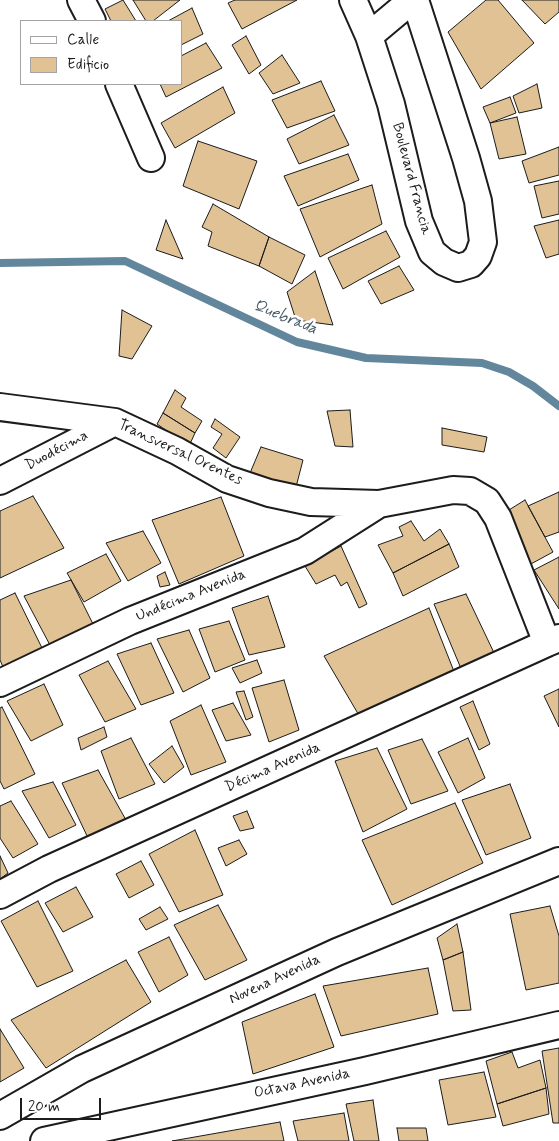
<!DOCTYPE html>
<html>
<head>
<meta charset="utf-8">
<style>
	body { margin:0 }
	#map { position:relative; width:559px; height:1141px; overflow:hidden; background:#fff; font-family:Mynerve,sans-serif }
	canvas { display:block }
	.legend { position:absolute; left:20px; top:20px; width:162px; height:65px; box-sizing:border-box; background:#fff; border:1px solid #a4a4a4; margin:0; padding:6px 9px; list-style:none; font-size:15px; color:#1c1c1c }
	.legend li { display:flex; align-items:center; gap:10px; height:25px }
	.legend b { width:25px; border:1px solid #a4a4a4 }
	.scale { position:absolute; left:20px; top:1098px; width:81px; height:22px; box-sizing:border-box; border:2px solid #1c1c1c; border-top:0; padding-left:6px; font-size:15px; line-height:18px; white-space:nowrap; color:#1c1c1c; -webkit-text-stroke:4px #fff; paint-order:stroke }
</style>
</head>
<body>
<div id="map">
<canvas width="559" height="1141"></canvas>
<ul class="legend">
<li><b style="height:6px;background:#fff"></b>Calle</li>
<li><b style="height:14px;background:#e1c294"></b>Edificio</li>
</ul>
<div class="scale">20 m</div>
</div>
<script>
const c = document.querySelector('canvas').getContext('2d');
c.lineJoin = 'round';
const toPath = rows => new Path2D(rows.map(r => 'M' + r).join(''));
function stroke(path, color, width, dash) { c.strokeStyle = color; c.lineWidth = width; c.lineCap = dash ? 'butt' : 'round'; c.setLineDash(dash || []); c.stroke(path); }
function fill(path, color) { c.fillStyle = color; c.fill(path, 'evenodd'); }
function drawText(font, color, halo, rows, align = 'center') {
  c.font = font + ' Mynerve,sans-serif'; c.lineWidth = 5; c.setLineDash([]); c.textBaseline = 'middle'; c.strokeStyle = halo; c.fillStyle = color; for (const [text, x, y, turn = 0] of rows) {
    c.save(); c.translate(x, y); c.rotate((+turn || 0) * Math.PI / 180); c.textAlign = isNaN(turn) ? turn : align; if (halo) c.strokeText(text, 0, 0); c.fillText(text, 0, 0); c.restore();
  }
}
stroke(toPath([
	[0,263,125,261,297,342,366,358,482,363,509,372,533,386,559,406]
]), '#62869b', 8);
const building = toPath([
	[123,0,136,21,111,21,105,9,123,0],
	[133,0,180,0,153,21,146,21,133,0],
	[235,0,297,0,242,29,228,3,235,0],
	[486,0,498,0,534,43,481,89,448,32,486,0],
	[522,0,559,0,559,12,545,24,522,0],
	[192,8,203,34,181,45,181,21,168,21,192,8],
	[246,36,261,65,249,74,232,45,246,36],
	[206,43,222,68,166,97,160,84,181,84,181,56,206,43],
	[282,55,300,83,273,94,259,73,282,55],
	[321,81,335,111,287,128,272,100,321,81],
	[537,84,542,108,519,113,513,96,537,84],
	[223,87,235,113,175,148,161,123,223,87],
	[510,97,516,113,490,123,483,107,510,97],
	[334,115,349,145,299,164,287,139,334,115],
	[517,117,526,154,499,159,490,123,517,117],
	[198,141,257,161,239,209,183,186,198,141],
	[559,147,559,175,529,183,522,161,559,147],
	[348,154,359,180,298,206,284,176,348,154],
	[559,181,559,214,542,218,534,186,559,181],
	[372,185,382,224,320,257,300,209,372,185],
	[213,204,269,237,259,266,208,246,212,232,202,227,213,204],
	[166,220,183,259,156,250,166,220],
	[559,220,559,254,546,258,534,226,559,220],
	[386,231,400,257,343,289,328,258,386,231],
	[269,237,305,255,292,284,259,266,269,237],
	[399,266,414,290,381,304,368,281,399,266],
	[315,271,333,325,296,320,287,292,315,271],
	[122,310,152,326,132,359,119,356,122,310],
	[175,390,186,398,181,407,202,421,195,433,163,413,175,390],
	[350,410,353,447,335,446,327,411,350,410],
	[163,413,195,433,189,446,157,424,163,413],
	[215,419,240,437,226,458,213,448,222,434,211,427,215,419],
	[442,428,487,437,484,452,442,445,442,428],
	[261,447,303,460,296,487,250,473,261,447],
	[559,492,559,532,545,537,528,506,559,492],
	[33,496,64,548,0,578,0,511,33,496],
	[221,497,244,556,179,584,152,520,221,497],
	[525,500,553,552,529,565,504,513,525,500],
	[411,521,424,541,440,529,449,544,393,573,378,545,403,536,399,527,411,521],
	[143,531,161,563,128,581,106,543,143,531],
	[449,544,459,567,403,596,393,573,449,544],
	[341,546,367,604,359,608,347,582,341,586,335,575,316,584,305,566,341,546],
	[106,554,121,581,84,602,67,573,106,554],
	[559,557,559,609,534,570,559,557],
	[165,572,170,585,160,587,157,576,165,572],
	[71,580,93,624,51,647,24,596,71,580],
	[15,593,43,650,3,667,0,660,0,600,15,593],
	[466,594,496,657,462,671,434,604,466,594],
	[268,596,285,647,249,655,232,608,268,596],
	[429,608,455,674,360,717,324,656,429,608],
	[229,621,245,660,215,672,199,629,229,621],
	[189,630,210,678,183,692,157,639,189,630],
	[151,643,174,693,141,705,117,654,151,643],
	[257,660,262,673,240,683,232,668,257,660],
	[108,661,136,709,105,722,79,675,108,661],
	[284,680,299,730,269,742,252,688,284,680],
	[44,684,63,725,31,741,7,701,44,684],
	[559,689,559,727,544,696,559,689],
	[244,691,253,717,246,720,236,692,244,691],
	[473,701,490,744,479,750,460,707,473,701],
	[233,703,251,735,226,741,212,710,233,703],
	[201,705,226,762,191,775,170,721,201,705],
	[2,707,35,774,4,789,0,781,0,708,2,707],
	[104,727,107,737,81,750,78,738,104,727],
	[131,738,155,784,119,799,101,751,131,738],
	[468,738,485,778,458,793,438,752,468,738],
	[422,739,448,791,411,804,388,750,422,739],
	[172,746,184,767,164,783,149,764,172,746],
	[377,748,407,809,363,832,335,761,377,748],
	[98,770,126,820,88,838,62,783,98,770],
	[53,782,76,825,49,838,22,791,53,782],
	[510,784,531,838,486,855,462,800,510,784],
	[11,801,38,844,13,858,0,838,0,806,11,801],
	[455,803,483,863,392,905,362,840,455,803],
	[247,811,254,828,240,831,233,816,247,811],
	[195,830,223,895,179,912,149,854,195,830],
	[239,840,247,854,226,866,218,848,239,840],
	[0,856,8,873,0,879,0,856],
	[141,861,154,885,129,898,116,874,141,861],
	[76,887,93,917,63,932,45,903,76,887],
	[38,901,73,971,37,987,1,921,38,901],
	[218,905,247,960,205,980,174,925,218,905],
	[550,906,559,936,559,983,526,990,510,914,550,906],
	[160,907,168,919,146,930,139,919,160,907],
	[457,924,463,952,443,960,437,938,457,924],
	[169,937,188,975,159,992,138,952,169,937],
	[463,952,471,1010,453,1011,443,960,463,952],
	[126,960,151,1002,46,1068,11,1020,126,960],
	[428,968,438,1014,341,1036,323,986,428,968],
	[315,994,334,1047,253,1074,242,1022,315,994],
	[0,1029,24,1068,0,1082,0,1029],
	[559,1048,559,1123,553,1123,542,1051,559,1048],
	[512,1052,518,1068,540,1060,546,1088,497,1104,486,1061,512,1052],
	[484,1072,496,1117,448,1125,439,1080,484,1072],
	[546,1088,549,1114,503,1126,497,1104,546,1088],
	[373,1100,379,1141,354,1141,346,1104,373,1100],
	[344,1113,349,1141,298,1141,293,1121,344,1113],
	[280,1122,284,1141,172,1141,280,1122],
	[397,1128,426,1128,428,1141,399,1141,397,1128]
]);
fill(building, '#e1c294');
stroke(building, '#1c1c1c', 1);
const street = toPath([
	[81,0,92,21],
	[353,0,369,36,391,104,419,221,432,252,444,262,458,268,471,264,478,256,483,242,478,201,466,158,415,0],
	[369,36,412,0],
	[119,84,151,158],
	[0,407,115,422,177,451,227,479,269,493,311,502,379,504,453,490,470,491,487,501,498,518,547,643,559,638],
	[0,481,115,422],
	[0,683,130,621,305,551,379,504],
	[0,895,49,869,547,643],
	[0,1116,82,1069,337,952,559,861],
	[44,1141,365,1071,559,1025]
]);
stroke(street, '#1c1c1c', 30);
stroke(street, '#fff', 26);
drawText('15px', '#1c1c1c', '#fff', [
	["Boulevard Francia",411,179,75],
	["Duodécima",57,451,-28],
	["Transversal Orentes",180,453,25],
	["Undécima Avenida",191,596,-22],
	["Décima Avenida",273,768,-24],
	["Novena Avenida",275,980,-25],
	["Octava Avenida",302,1084,-12]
]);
drawText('italic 16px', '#455a66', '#fff', [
	["Quebrada",285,318,22]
]);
</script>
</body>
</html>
